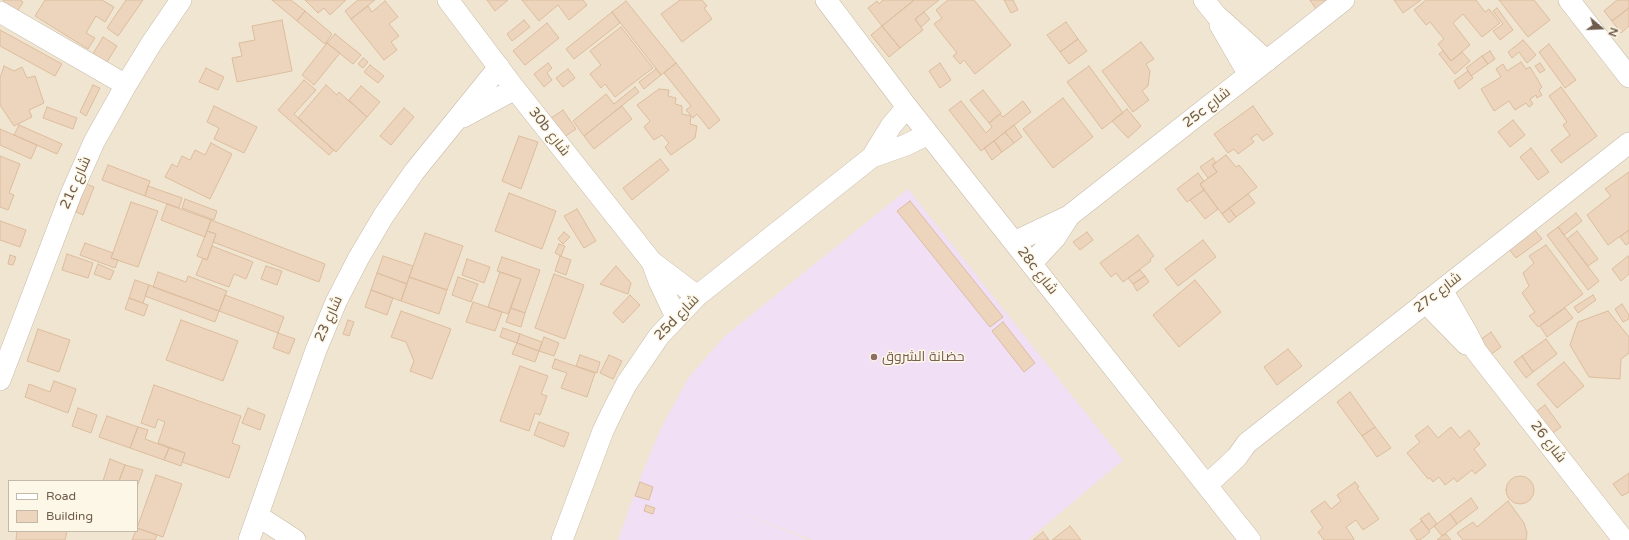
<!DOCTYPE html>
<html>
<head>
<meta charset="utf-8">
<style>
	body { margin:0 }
	#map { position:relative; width:1629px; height:540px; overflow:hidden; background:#f9f3e2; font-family:"Varela Round",sans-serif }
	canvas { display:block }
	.legend { position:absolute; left:8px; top:480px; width:130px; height:52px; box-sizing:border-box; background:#fdf7e7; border:1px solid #c4b9a9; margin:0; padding:5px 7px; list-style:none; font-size:12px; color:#6e5b4b }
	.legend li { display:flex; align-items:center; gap:8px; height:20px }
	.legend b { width:20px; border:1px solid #c4b9a9 }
	.north { position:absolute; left:1581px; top:8px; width:40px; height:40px; -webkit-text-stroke:3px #fdf7e7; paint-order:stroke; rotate:109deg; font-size:11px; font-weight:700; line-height:16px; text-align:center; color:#6e5b4b }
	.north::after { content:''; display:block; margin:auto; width:14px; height:18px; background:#6e5b4b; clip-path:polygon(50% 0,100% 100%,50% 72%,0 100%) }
</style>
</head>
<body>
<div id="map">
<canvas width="1629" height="540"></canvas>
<ul class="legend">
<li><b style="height:5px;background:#fff"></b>Road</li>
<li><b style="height:11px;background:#ecd5bc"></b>Building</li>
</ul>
<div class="north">N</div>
</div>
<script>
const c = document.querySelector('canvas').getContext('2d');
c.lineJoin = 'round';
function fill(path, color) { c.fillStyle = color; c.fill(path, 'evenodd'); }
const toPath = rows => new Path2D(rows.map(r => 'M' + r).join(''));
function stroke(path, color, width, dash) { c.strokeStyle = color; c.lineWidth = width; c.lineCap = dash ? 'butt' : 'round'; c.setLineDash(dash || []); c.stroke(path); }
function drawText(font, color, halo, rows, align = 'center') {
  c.font = font + ' "Varela Round",Cairo,sans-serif'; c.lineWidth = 3; c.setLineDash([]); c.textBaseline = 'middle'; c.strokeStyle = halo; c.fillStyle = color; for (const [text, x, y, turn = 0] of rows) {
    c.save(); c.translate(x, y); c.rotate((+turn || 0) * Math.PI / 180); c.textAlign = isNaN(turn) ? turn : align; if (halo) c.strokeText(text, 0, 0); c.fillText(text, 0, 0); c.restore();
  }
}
fill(toPath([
	[0,0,1629,0,1629,540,0,540],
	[9,481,137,481,137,531,9,531]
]), '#f0e5d1');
fill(toPath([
	[908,189,1123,460,1028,540,813,540,728,508,809,540,618,540,641,476,662,426,689,377,725,336]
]), '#f0dff5');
const building = toPath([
	[4,0,20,0,23,2,17,12,2,3,4,0],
	[45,0,102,0,114,7,105,22,96,16,86,33,95,38,88,49,35,16,45,0],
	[126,0,143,0,118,36,107,28,126,0],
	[272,0,291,0,305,11,297,21,272,0],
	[305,0,346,0,330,15,324,8,318,13,305,0],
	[358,0,375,0,351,19,345,11,358,0],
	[487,0,508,0,495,11,487,0],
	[522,0,583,0,587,5,569,20,558,5,539,21,522,0],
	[680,0,702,0,707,6,704,8,712,19,682,42,661,14,680,0],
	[883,0,912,0,913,1,882,26,868,8,877,1,879,4,883,0],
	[914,0,939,0,915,19,923,30,900,48,882,26,914,0],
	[948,0,974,0,1011,45,975,74,964,60,960,64,953,56,957,53,934,24,942,18,936,10,948,0],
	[1004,0,1013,0,1018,10,1011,13,1004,0],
	[1310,0,1328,0,1316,9,1310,0],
	[1394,0,1421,0,1403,13,1394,0],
	[1426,0,1476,0,1485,12,1489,9,1500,23,1482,37,1463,14,1453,23,1470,45,1451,61,1438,44,1444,39,1430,22,1426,25,1414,10,1426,0],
	[1499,0,1534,0,1550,20,1528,37,1499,0],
	[1617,0,1629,0,1629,8,1612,21,1604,11,1617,0],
	[385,1,398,17,389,24,399,36,391,42,397,50,384,60,351,19,368,6,372,12,385,1],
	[626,1,676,63,661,75,612,12,626,1],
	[1497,8,1513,30,1500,40,1493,31,1503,24,1493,11,1497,8],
	[1629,8,1629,26,1621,33,1612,21,1629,8],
	[305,11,332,34,325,44,297,21,305,11],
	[612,12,620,23,574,59,566,49,612,12],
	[924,12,930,19,921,27,915,19,924,12],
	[282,20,292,71,237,82,232,58,242,56,239,43,255,40,252,26,282,20],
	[524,20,530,27,512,41,507,34,524,20],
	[1066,22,1078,39,1060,52,1047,35,1066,22],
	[547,23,559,38,525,65,513,51,547,23],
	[882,26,900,48,889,57,871,35,882,26],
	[621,27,653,68,615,97,605,84,601,88,590,74,601,65,590,51,621,27],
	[0,30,62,64,55,76,0,46,0,30],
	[335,34,361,55,353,64,327,43,335,34],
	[103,37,117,46,105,65,91,57,103,37],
	[1078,39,1087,51,1069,64,1060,52,1078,39],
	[1523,40,1536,55,1527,63,1519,52,1512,58,1508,52,1523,40],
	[1141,42,1154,59,1146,64,1150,71,1148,86,1142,91,1149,100,1133,112,1102,71,1141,42],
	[327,43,340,53,314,85,302,75,327,43],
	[1549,44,1576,80,1565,88,1539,52,1549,44],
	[1443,51,1451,61,1462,52,1470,61,1455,74,1439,54,1443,51],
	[1490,51,1495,59,1488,64,1482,56,1490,51],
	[1482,56,1488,64,1471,76,1466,68,1482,56],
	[363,58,368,62,363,68,358,64,363,58],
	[1521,62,1526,69,1530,67,1542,87,1539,90,1542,95,1537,98,1536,95,1530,99,1533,104,1529,107,1526,103,1515,110,1509,101,1494,111,1481,89,1501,77,1496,69,1503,64,1507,71,1521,62],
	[548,63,552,68,547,73,552,80,544,87,534,74,548,63],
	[676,63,720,120,709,129,697,114,693,118,686,110,691,106,664,73,676,63],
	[940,63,951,80,940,88,929,71,940,63],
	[1540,63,1545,70,1540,73,1535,66,1540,63],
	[370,65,384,76,378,83,364,72,370,65],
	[4,66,14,71,22,67,27,78,35,76,44,103,29,110,32,117,14,126,0,105,0,78,4,66],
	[1089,66,1123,113,1102,129,1067,82,1089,66],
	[206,68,224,77,218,90,199,82,206,68],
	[568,69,575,78,563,87,556,78,568,69],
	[656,69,661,75,644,89,639,82,656,69],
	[1468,71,1473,78,1459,89,1454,81,1468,71],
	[304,80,316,90,294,114,334,150,329,155,278,110,304,80],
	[93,85,100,88,86,116,80,112,93,85],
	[326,85,337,95,339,92,367,117,336,152,298,118,326,85],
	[361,86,380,102,367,117,349,100,361,86],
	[635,87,639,92,584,136,573,121,606,94,614,104,635,87],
	[1561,87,1597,136,1561,163,1551,150,1570,135,1563,125,1567,122,1549,96,1561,87],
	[659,89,669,90,668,96,676,98,675,104,682,106,682,114,691,116,690,124,697,126,695,138,671,155,665,147,669,143,662,135,654,140,644,127,650,121,637,105,659,89],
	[983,90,1001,113,989,123,970,100,983,90],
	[1063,98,1093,137,1053,168,1023,129,1063,98],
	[961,101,986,133,992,127,989,123,1000,114,1003,117,1023,101,1031,112,981,151,949,110,961,101],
	[214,106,257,127,244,153,214,139,219,128,207,122,214,106],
	[622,106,632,119,594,149,584,136,622,106],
	[1253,106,1273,134,1263,141,1257,134,1251,138,1254,142,1238,154,1234,149,1228,153,1214,134,1253,106],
	[47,107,77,118,73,129,43,118,47,107],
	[404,108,414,117,391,145,380,136,404,108],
	[1127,109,1141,126,1128,138,1112,121,1127,109],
	[563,110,576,129,564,137,551,118,563,110],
	[1513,120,1525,135,1510,147,1498,132,1513,120],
	[19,125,62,144,57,154,14,135,19,125],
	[1014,125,1022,137,1014,143,1005,132,1014,125],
	[0,129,37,145,31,159,0,145,0,129],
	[1005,132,1014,143,1002,152,994,141,1005,132],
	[519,136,538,142,521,189,502,181,519,136],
	[994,141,1002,152,992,160,984,148,994,141],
	[211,143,232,154,210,199,165,177,172,164,177,167,182,156,190,160,195,150,205,155,211,143],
	[1531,148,1549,172,1538,180,1520,157,1531,148],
	[1226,155,1236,167,1239,165,1257,187,1222,214,1200,184,1217,172,1212,165,1226,155],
	[0,156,20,164,9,193,14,195,8,210,0,207,0,156],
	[1213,158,1216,163,1212,165,1217,172,1208,178,1200,167,1213,158],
	[660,159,669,170,632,200,623,188,660,159],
	[108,165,150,181,145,196,102,180,108,165],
	[1629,172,1629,230,1608,245,1587,215,1611,196,1605,189,1629,172],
	[1198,173,1204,181,1200,184,1204,190,1187,202,1177,189,1198,173],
	[86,184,94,187,83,215,76,212,86,184],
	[148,186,182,198,179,208,145,196,148,186],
	[1204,190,1218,209,1205,219,1190,200,1204,190],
	[509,193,556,211,542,249,495,231,509,193],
	[1248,194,1255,203,1236,217,1229,208,1248,194],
	[185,199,217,211,214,220,182,208,185,199],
	[910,201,1003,317,990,327,897,211,910,201],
	[131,202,158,211,138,267,111,258,131,202],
	[167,204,211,220,205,237,161,220,167,204],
	[1229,208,1236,217,1229,223,1222,214,1229,208],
	[577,209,596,241,584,248,564,216,577,209],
	[1576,213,1582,221,1564,235,1558,227,1576,213],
	[211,220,325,264,319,282,213,242,216,234,207,231,211,220],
	[0,221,26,230,20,247,0,240,0,221],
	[1558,227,1599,281,1588,290,1547,235,1558,227],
	[1534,229,1542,239,1516,258,1508,248,1534,229],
	[1629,230,1629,243,1626,245,1620,237,1629,230],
	[207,231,216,234,207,260,197,256,207,231],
	[1577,231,1598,259,1588,266,1567,239,1577,231],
	[564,232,570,237,563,244,558,239,564,232],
	[1087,232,1093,240,1080,250,1073,242,1087,232],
	[425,233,463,246,447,290,409,277,425,233],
	[1138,235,1154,256,1150,259,1151,261,1123,282,1116,273,1111,277,1100,263,1138,235],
	[1203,240,1216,257,1178,286,1165,269,1203,240],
	[85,243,113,253,111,258,118,260,115,268,80,255,85,243],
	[559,244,565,246,561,256,555,253,559,244],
	[1546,245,1583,294,1538,327,1529,316,1535,312,1522,293,1529,286,1523,273,1534,263,1529,256,1546,245],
	[212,246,253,262,246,279,234,274,229,287,196,275,203,258,207,260,212,246],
	[67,254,93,263,88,278,62,270,67,254],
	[10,255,16,257,13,265,8,264,10,255],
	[383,256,413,266,407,284,377,273,383,256],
	[560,256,571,260,566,275,555,271,560,256],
	[1628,256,1629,258,1629,274,1621,281,1612,269,1628,256],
	[502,257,540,270,525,313,511,308,521,279,497,271,502,257],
	[467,259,490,267,484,283,462,275,467,259],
	[98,264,114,271,110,280,94,274,98,264],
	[266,266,282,271,277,285,261,279,266,266],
	[616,266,631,283,628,294,600,284,616,266],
	[1140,270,1145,276,1133,284,1128,278,1140,270],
	[158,272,186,282,188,276,227,291,219,311,153,287,158,272],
	[500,272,521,279,508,314,488,307,500,272],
	[377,273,407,284,401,301,371,290,377,273],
	[554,274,584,285,565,339,535,328,554,274],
	[1145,276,1149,282,1137,291,1133,284,1145,276],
	[409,277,447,290,439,314,401,301,409,277],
	[458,277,478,284,471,302,452,295,458,277],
	[135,280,149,285,143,303,129,298,135,280],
	[1195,280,1221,312,1179,347,1153,315,1195,280],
	[149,285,219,311,215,322,145,296,149,285],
	[371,290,393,298,387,315,365,307,371,290],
	[225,295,284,317,278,333,219,311,225,295],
	[630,295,640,305,623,323,613,313,630,295],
	[1593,295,1596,300,1578,313,1574,307,1593,295],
	[129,298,148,305,144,316,125,309,129,298],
	[473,302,502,312,495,331,466,322,473,302],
	[1622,304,1629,315,1629,319,1623,322,1615,309,1622,304],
	[511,308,525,313,521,327,506,322,511,308],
	[1565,308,1573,318,1547,337,1540,326,1565,308],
	[401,311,451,329,432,379,410,371,414,361,406,342,391,337,401,311],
	[1608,311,1629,337,1629,353,1621,359,1620,379,1589,377,1570,345,1578,322,1608,311],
	[181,320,238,341,223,381,166,360,181,320],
	[348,320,354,322,349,336,343,334,348,320],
	[1003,322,1035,363,1024,372,992,331,1003,322],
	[503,328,520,334,517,343,500,337,503,328],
	[38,329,70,340,59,372,27,361,38,329],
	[1491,332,1501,347,1490,355,1480,340,1491,332],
	[278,333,295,339,289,354,273,348,278,333],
	[520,334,542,342,539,351,517,343,520,334],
	[544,337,559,343,554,356,539,351,544,337],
	[1546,339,1557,354,1533,372,1522,356,1546,339],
	[517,343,539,351,535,362,512,354,517,343],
	[1288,349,1302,366,1277,385,1264,367,1288,349],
	[580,355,600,362,597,373,576,366,580,355],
	[609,355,622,361,613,379,600,373,609,355],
	[1522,356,1533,372,1526,378,1514,362,1522,356],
	[555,359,595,373,587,397,561,388,567,373,552,368,555,359],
	[1564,362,1584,386,1557,408,1537,384,1564,362],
	[520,366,548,376,541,394,547,396,540,415,535,413,529,431,500,421,520,366],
	[54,381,76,389,68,413,25,397,29,384,50,392,54,381],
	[154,385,241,416,232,443,240,446,229,478,182,462,185,453,158,443,165,422,158,419,155,428,141,423,154,385],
	[1350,392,1375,427,1362,436,1337,402,1350,392],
	[1545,405,1561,427,1550,435,1533,414,1545,405],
	[78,408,97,415,91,433,72,426,78,408],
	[248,408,265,415,260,430,242,423,248,408],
	[107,416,138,427,130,448,99,437,107,416],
	[539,422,569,433,564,447,534,435,539,422],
	[1428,426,1438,438,1451,427,1460,438,1469,430,1480,444,1474,449,1486,465,1475,474,1472,470,1457,482,1454,478,1445,485,1439,477,1433,482,1430,478,1428,479,1407,453,1420,442,1415,436,1428,426],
	[138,427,148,430,145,439,169,448,164,460,130,448,138,427],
	[1375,427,1391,448,1377,457,1362,436,1375,427],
	[169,448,185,453,181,466,164,460,169,448],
	[110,459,125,465,119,481,103,481,110,459],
	[125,465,143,470,137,487,137,481,119,481,125,465],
	[1629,473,1629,492,1622,496,1613,484,1629,473],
	[156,475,182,484,163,537,137,528,156,475],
	'1506 490a14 14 0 1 1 28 0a14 14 0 1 1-28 0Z',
	[640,482,653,487,649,500,635,496,640,482],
	[1355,482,1359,487,1357,488,1379,519,1363,530,1356,520,1346,527,1354,539,1353,540,1324,540,1318,532,1323,528,1311,511,1325,501,1331,509,1341,501,1337,495,1355,482],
	[1471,498,1478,508,1457,524,1450,514,1471,498],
	[1508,501,1524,523,1527,533,1526,540,1463,540,1457,533,1473,522,1477,527,1508,501],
	[646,505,655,508,653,514,644,511,646,505],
	[1429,513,1437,524,1429,530,1420,519,1429,513],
	[1450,514,1457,524,1442,536,1434,526,1450,514],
	[1422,521,1430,532,1420,540,1417,540,1410,530,1422,521],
	[1070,526,1081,540,1052,540,1070,526],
	[137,528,157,535,155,540,132,540,137,528],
	[17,531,67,531,65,540,16,540,17,531],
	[1043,532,1049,540,1033,540,1043,532],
	[1446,534,1451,540,1437,540,1442,536,1446,534]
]);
fill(building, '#ecd5bc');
stroke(building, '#ddbd9e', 1);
const minor = toPath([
	[448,0,515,89,652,262,697,296],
	[826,0,907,107,1250,540],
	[1204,0,1216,15,1267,61],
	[1569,0,1629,77],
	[0,12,126,85],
	[1220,25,1249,75],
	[463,117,515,89],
	[872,157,906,145,928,134],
	[1014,242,1069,216,1344,0],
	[652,262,659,281,676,317],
	[1031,264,1055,238,1069,216],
	[1442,290,1467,333,1476,351,1619,534,1623,540],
	[1425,302,1466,344],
	[0,380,71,194,94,142,126,85,151,44,181,0],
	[1207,485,1237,457,1247,443,1629,143],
	[258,516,295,540],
	[249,540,316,350,336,302,358,259,384,215,414,172,499,67],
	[562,540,603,431,614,408,627,383,659,336,697,296,872,157,891,126,907,107]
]);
stroke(minor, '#c8bbaa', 22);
stroke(minor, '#fff', 21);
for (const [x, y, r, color] of [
	[874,357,4,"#8d6e63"]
]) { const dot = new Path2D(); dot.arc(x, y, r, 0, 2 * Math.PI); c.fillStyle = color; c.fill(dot); stroke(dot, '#fdf7e7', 1.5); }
drawText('14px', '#6e5b4b', '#fdf7e7', [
	["25c شارع",1207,108,-38],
	["30b شارع",549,132,52],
	["21c شارع",76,183,-66],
	["28c شارع",1037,271,52],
	["27c شارع",1438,293,-38],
	["25d شارع",677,318,-46],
	["شارع 23",329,319,-66],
	["شارع 26",1548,442,52]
]);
drawText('14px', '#785e54', '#fdf7e7', [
	["حضانة الشروق",882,357]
], 'left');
</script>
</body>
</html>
